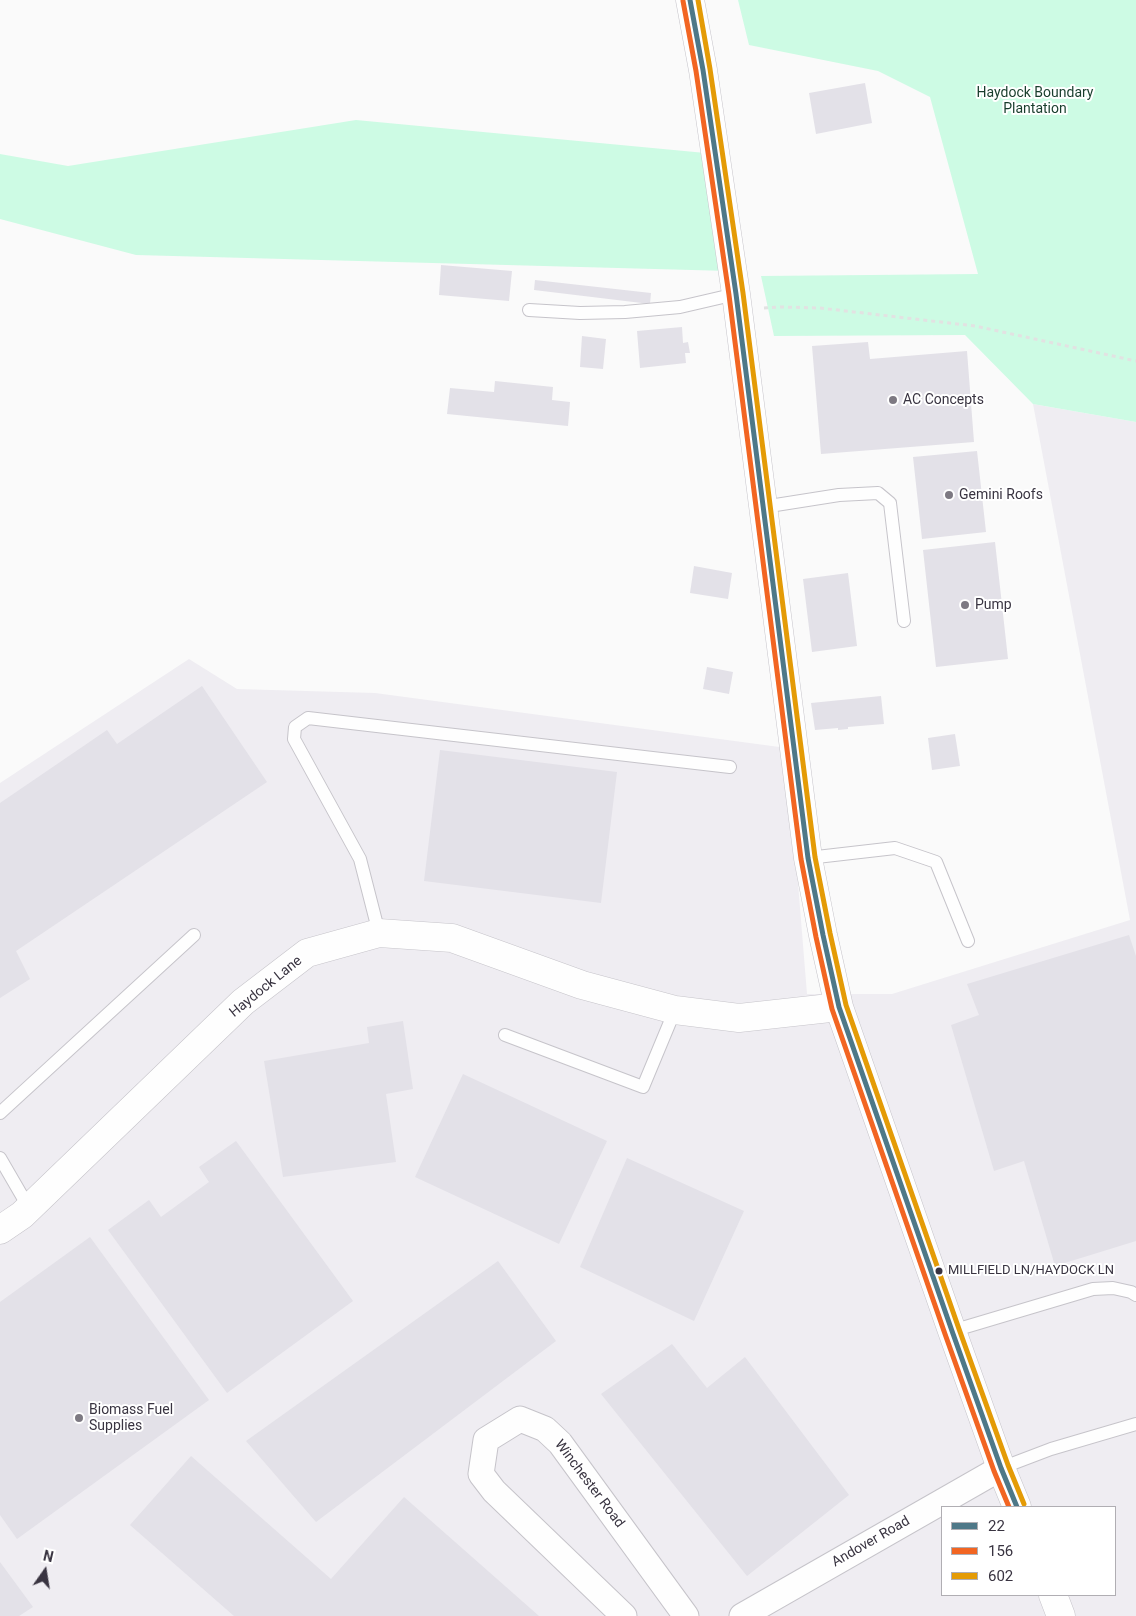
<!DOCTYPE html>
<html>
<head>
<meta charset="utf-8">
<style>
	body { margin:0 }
	#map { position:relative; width:1136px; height:1616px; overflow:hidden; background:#fafafa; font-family:Roboto,sans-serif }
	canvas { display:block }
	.legend { position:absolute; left:941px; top:1506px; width:175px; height:90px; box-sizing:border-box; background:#fff; border:1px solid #b0aeb3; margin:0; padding:6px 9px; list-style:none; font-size:15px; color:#393441 }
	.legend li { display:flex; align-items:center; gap:10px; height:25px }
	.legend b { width:25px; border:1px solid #b0aeb3 }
	.north { position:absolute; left:20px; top:1546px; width:50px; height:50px; -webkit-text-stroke:4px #fff; paint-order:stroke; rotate:13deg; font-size:14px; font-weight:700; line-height:20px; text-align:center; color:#393441 }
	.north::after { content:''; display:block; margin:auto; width:18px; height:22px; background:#393441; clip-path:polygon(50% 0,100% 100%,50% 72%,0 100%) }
</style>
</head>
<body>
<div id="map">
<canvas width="1136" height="1616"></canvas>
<ul class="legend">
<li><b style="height:6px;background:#4e7888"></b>22</li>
<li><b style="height:6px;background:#f26522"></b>156</li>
<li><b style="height:6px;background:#e49b06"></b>602</li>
</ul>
<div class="north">N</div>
</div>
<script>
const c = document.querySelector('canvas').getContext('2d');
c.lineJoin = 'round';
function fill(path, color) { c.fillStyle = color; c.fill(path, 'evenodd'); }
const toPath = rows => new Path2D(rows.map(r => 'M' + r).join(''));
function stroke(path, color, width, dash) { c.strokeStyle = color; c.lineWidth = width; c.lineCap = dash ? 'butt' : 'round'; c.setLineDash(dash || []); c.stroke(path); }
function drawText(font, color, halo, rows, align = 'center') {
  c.font = font + ' Roboto,sans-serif'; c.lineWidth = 4; c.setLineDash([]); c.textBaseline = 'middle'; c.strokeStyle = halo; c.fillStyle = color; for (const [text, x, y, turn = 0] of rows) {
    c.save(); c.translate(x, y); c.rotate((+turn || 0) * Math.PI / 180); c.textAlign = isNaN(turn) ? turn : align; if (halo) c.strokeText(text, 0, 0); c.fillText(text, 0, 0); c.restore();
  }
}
fill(toPath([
	[1033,404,1136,422,1136,1616,0,1616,0,783,189,659,237,689,375,693,787,748,807,994,892,994,1130,920],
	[942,1507,1115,1507,1115,1595,942,1595]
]), '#efedf2');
fill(toPath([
	[738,0,1136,0,1136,422,1033,404,965,335,774,336,761,276,978,274,930,97,878,71,749,45],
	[356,120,716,154,729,271,136,255,0,219,0,154,68,166]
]), '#cdfbe4');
fill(toPath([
	[865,83,872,123,816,134,809,93],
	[441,265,512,271,509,301,439,295],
	[535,280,651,293,650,304,534,290],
	[682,327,683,343,688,342,690,353,685,353,686,363,640,368,637,331],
	[582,336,606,339,603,369,580,367],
	[868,342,870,359,967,351,974,442,821,454,812,346],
	[495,381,553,387,552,400,570,402,568,426,447,414,450,388,494,392],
	[977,451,986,532,922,539,913,457],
	[995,542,1008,659,936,667,923,550],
	[694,566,732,573,728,599,690,593],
	[848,573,857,646,812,652,803,579],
	[707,667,733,672,729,694,703,689],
	[202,686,267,782,16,951,30,979,0,998,0,803,107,730,117,744],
	[881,696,884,724,848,727,848,729,838,730,838,728,815,730,811,703],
	[955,734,960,766,932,770,928,738],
	[440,750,617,772,601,903,424,881],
	[1129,935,1136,956,1136,1241,1055,1266,1024,1161,994,1171,951,1025,979,1015,967,984],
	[403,1021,413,1089,386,1094,396,1162,283,1177,264,1061,369,1043,367,1027],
	[463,1074,607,1141,559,1244,415,1177],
	[236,1141,353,1301,227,1393,108,1230,149,1200,161,1217,209,1182,199,1167],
	[627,1158,744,1211,694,1321,580,1267],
	[90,1237,209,1400,17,1539,0,1515,0,1302],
	[498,1261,556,1341,316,1522,246,1441],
	[672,1344,707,1388,745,1357,849,1495,747,1576,601,1394],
	[191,1456,331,1579,404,1497,539,1616,234,1616,130,1525],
	[0,1562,33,1607,19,1616,0,1616]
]), '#e3e1e8');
const service = toPath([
	[529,310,580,313,625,312,680,307,736,294],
	[763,507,839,495,878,493,890,503,904,621],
	[808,858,895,848,936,862,968,941],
	[379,933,360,859,294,739,295,727,308,718,730,767],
	[505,1035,643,1087,675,1010],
	[0,1113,194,935],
	[0,1158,29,1208],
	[952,1331,1093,1289,1113,1288,1131,1292,1136,1295],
	[1001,1468,1051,1449,1136,1424]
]);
const minor = toPath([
	[624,1616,494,1491,481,1474,486,1440,520,1419,545,1429,560,1443,686,1616],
	[742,1616,1001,1468]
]);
const tertiary = toPath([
	[690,0,703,70,736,294,808,858,823,935,839,1007,952,1331,1001,1468,1017,1507],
	[0,1230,22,1215,243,1002,307,953,379,933,452,938,582,985,675,1010,739,1018,839,1007],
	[1053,1595,1061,1616]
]);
stroke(service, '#c6c4ca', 14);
stroke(minor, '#c6c4ca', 27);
stroke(tertiary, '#c6c4ca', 29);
stroke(toPath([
	[764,308,782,307,820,308,975,326,1136,361]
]), '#e2e2e2', 3, [4, 4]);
stroke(service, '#fefefe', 12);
stroke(minor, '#fefefe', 25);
stroke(tertiary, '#fefefe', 28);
stroke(toPath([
	[690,0,703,70,736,294,808,858,823,935,839,1007,952,1331,1001,1468,1017,1507]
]), '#4e7888', 5);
stroke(toPath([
	[683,1,696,71,729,295,801,859,816,937,832,1009,945,1334,994,1471,1009,1507]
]), '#f26522', 5);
stroke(toPath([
	[698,0,710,69,743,293,815,857,830,933,846,1005,959,1329,1008,1465,1024,1504]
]), '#e49b06', 5);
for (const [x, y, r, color] of [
	[893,400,5,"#7d7982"],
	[949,495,5,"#7d7982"],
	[965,605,5,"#7d7982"],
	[939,1271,4.5,"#393441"],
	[79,1418,5,"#7d7982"]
]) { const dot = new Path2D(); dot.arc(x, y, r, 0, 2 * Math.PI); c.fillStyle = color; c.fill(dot); stroke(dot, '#fff', 2); }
drawText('13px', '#393441', '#fff', [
	["MILLFIELD LN/HAYDOCK LN",948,1271]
], 'left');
drawText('14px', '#183d2c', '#fff', [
	["Haydock Boundary",1035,93],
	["Plantation",1035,109]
]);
drawText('14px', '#393441', '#fff', [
	["AC Concepts",903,400],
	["Gemini Roofs",959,495],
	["Pump",975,605],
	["Biomass Fuel",89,1410],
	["Supplies",89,1426]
], 'left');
drawText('14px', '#393441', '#fff', [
	["Haydock Lane",266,987,-39],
	["Winchester Road",589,1484,53],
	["Andover Road",871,1542,-30]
]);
</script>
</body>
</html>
